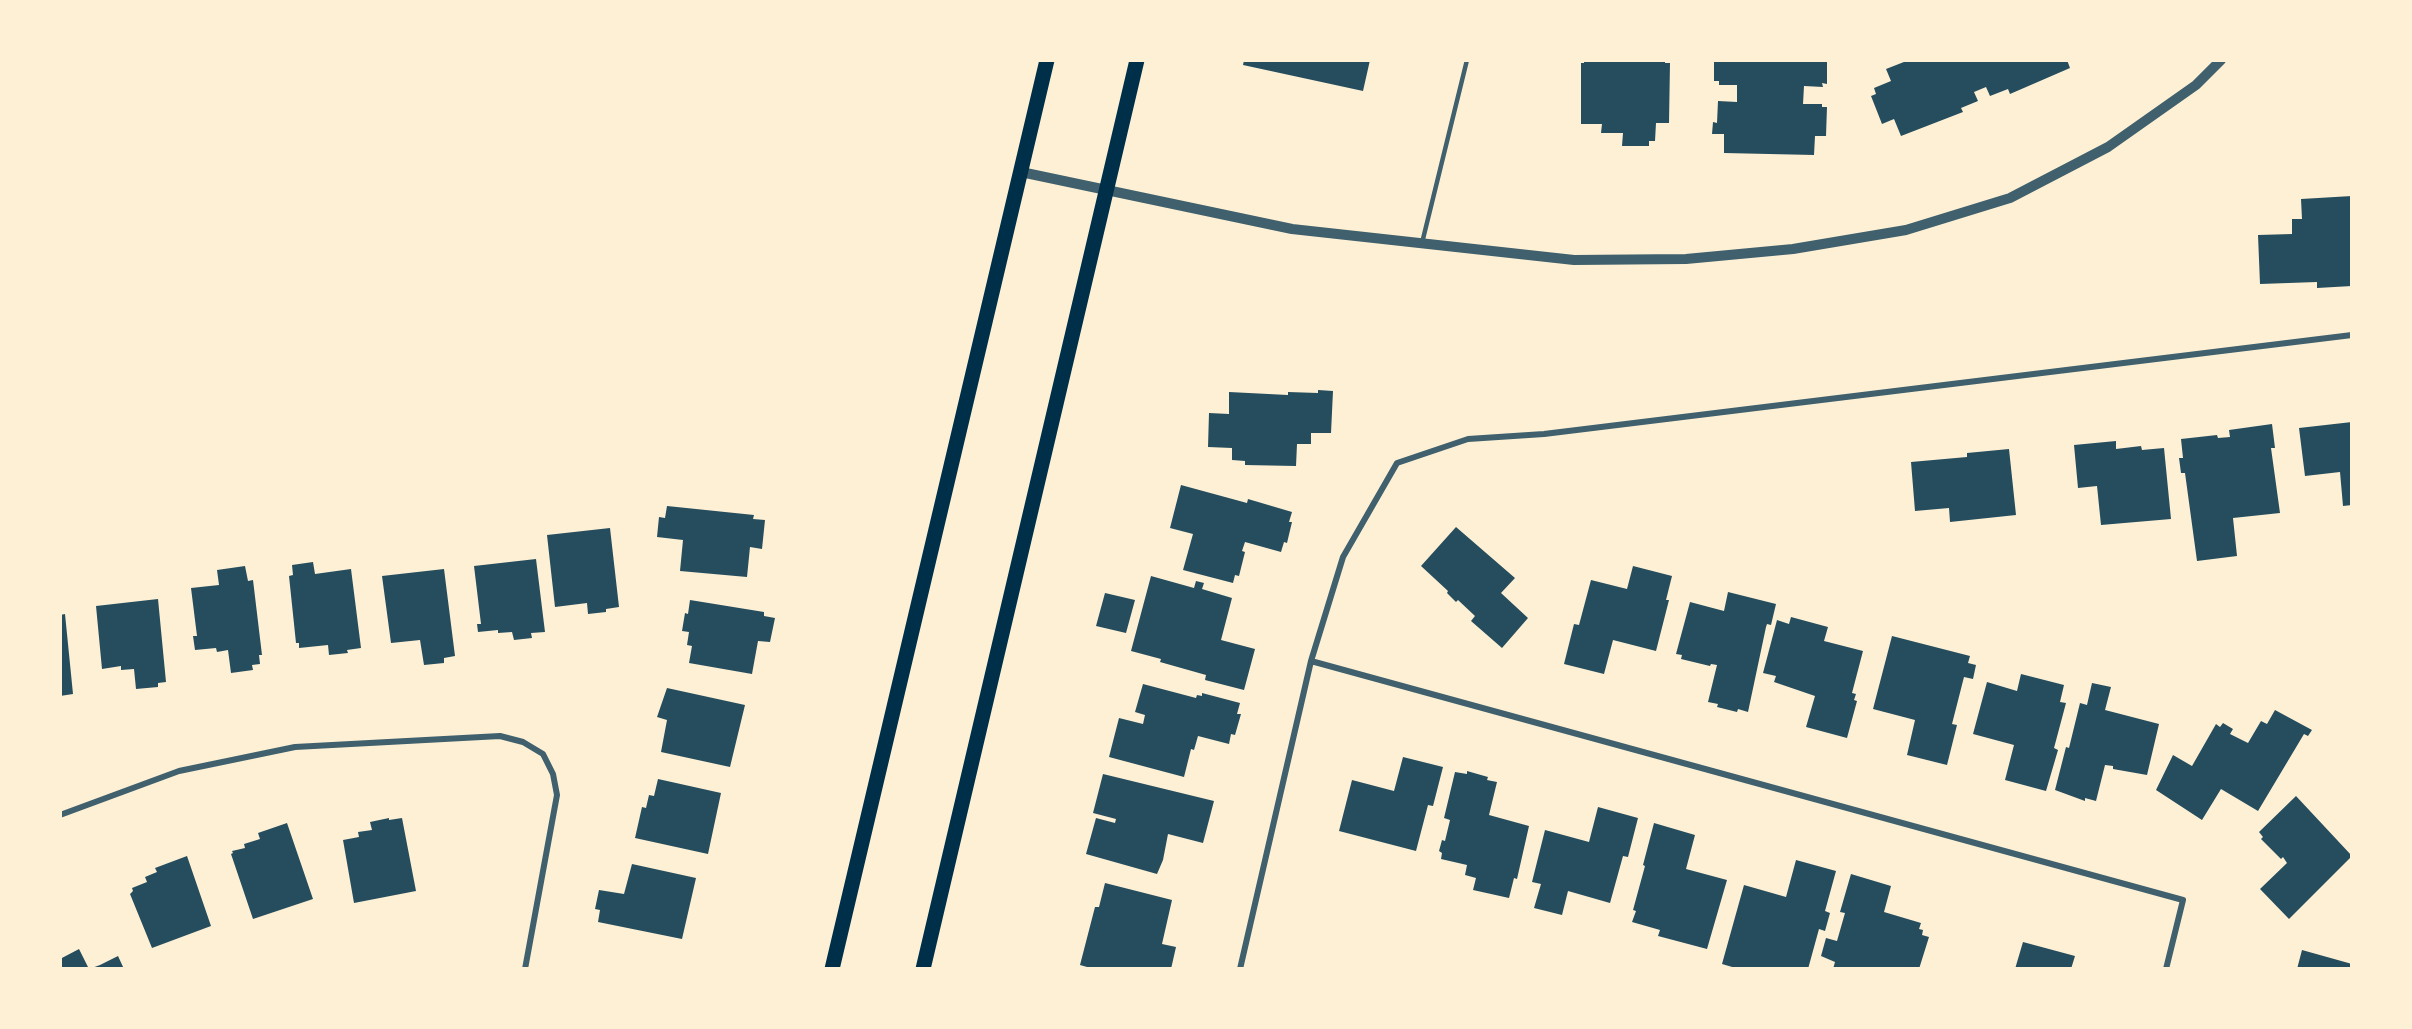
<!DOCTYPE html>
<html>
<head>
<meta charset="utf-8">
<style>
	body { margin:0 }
	#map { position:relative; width:2412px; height:1029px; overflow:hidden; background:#fdf0d5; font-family:"Noto Serif",serif }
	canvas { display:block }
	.frame { position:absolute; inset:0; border:62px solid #fdf0d5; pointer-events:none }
</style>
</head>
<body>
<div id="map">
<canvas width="2412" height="1029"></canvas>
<div class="frame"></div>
</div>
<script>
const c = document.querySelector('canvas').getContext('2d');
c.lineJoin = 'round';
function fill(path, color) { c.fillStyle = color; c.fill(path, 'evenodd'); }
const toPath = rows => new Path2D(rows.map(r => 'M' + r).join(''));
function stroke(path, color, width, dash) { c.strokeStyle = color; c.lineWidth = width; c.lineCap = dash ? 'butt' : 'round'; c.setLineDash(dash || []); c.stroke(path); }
fill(toPath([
	[1244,60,1370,60,1363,91,1243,65],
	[1584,60,1665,60,1665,63,1670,63,1669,123,1656,123,1655,141,1649,141,1649,146,1622,146,1623,133,1601,133,1602,124,1581,124,1581,63,1584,63],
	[1714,60,1827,60,1827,84,1822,83,1823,87,1804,86,1803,104,1822,104,1822,107,1827,107,1826,136,1815,136,1814,155,1724,153,1724,134,1712,134,1713,122,1717,123,1718,101,1737,102,1737,85,1719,85,1719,81,1714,81],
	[1909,60,2067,60,2070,68,2010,94,2008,89,1990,96,1986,87,1974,92,1978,101,1961,108,1963,112,1901,136,1894,119,1882,124,1871,96,1876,94,1874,88,1891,81,1886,69],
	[2352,196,2352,286,2317,288,2317,282,2260,284,2258,235,2292,234,2292,219,2302,219,2301,199],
	[1318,390,1333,391,1331,433,1311,433,1311,444,1297,444,1296,466,1245,465,1245,461,1232,460,1232,448,1208,447,1209,413,1229,414,1229,392,1288,395,1288,392,1318,393],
	[2352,422,2352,505,2343,506,2340,472,2305,476,2299,428],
	[2272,424,2275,448,2271,448,2280,513,2233,518,2237,556,2197,561,2185,473,2181,473,2179,458,2183,458,2181,439,2217,435,2218,438,2230,437,2229,430],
	[2116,441,2116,449,2141,446,2142,450,2164,448,2171,519,2101,525,2097,486,2078,488,2074,445],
	[2009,449,2016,515,1950,522,1949,508,1915,511,1911,462,1967,457,1967,453],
	[1181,485,1247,503,1248,499,1292,512,1289,522,1292,522,1287,543,1284,542,1281,552,1245,542,1242,551,1245,552,1239,576,1235,575,1233,583,1183,570,1193,534,1170,528],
	[667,506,754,515,753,519,765,520,762,549,750,547,747,577,680,571,683,540,657,537,659,517,665,518],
	[1456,527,1515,578,1501,593,1528,618,1502,648,1471,621,1475,616,1458,600,1456,602,1447,593,1448,591,1421,566],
	[610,528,619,607,606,609,606,612,588,614,587,603,555,607,547,535],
	[536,559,545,632,531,633,532,638,514,640,512,632,498,633,498,630,478,632,477,624,481,624,474,566],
	[313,562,315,574,351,569,361,648,347,650,348,653,329,655,328,645,299,648,299,643,296,643,289,576,293,575,292,565],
	[245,566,248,581,253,580,262,655,259,655,260,664,252,665,253,670,231,673,228,650,217,652,216,648,195,650,193,636,197,636,191,588,219,585,217,570],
	[1633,566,1672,576,1666,600,1669,600,1656,651,1613,640,1604,674,1564,664,1574,624,1579,625,1591,580,1627,589],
	[444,569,455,656,444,658,444,663,424,665,420,640,391,643,382,576],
	[1151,576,1194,588,1196,581,1204,583,1202,589,1232,598,1221,640,1255,649,1244,690,1205,680,1206,675,1160,662,1161,659,1131,651],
	[1728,592,1776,604,1771,625,1767,624,1766,627,1748,712,1738,709,1737,712,1717,707,1718,704,1708,702,1717,665,1711,664,1710,666,1681,659,1682,655,1676,654,1690,602,1724,611],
	[1105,593,1135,600,1126,633,1096,626],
	[158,599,166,682,158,683,158,687,136,689,134,669,121,670,121,666,102,669,96,606],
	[690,600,764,612,764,616,775,618,770,642,758,641,752,674,689,663,692,646,687,645,689,632,682,631,685,613,688,614],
	[65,614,73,694,60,696,60,615],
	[1791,617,1828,627,1824,641,1863,651,1852,693,1856,694,1854,700,1857,701,1847,738,1806,727,1815,696,1774,682,1776,676,1763,673,1777,620,1789,624],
	[1892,636,1970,656,1968,663,1976,665,1973,679,1964,677,1952,724,1957,725,1947,765,1907,755,1915,720,1873,709],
	[2021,674,2064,685,2060,702,2066,703,2054,748,2058,750,2046,791,2005,780,2014,745,1973,734,1987,682,2017,691],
	[2092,683,2111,687,2105,710,2159,724,2147,775,2113,769,2113,766,2105,765,2096,801,2085,798,2085,801,2055,790,2066,747,2069,748,2080,703,2087,705],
	[1143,684,1196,698,1197,695,1202,696,1202,693,1240,703,1237,714,1241,714,1235,735,1231,734,1229,744,1198,736,1194,750,1191,749,1184,777,1109,757,1119,718,1143,724,1145,715,1135,712],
	[667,688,745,705,730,767,661,752,667,720,657,717],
	[2275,710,2312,730,2308,736,2304,734,2258,811,2221,789,2202,820,2156,790,2173,755,2192,766,2216,724,2220,727,2223,723,2233,729,2230,734,2248,743,2261,721,2267,724],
	[1403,757,1443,767,1433,806,1428,805,1416,851,1339,831,1352,780,1394,791],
	[1467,771,1488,777,1487,780,1497,782,1489,815,1529,826,1517,879,1514,878,1509,898,1473,890,1476,878,1465,875,1467,865,1441,859,1442,853,1439,851,1442,840,1445,841,1450,820,1444,818,1455,772,1467,774],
	[1103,774,1214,801,1203,843,1168,834,1163,860,1157,874,1086,854,1096,818,1115,823,1116,819,1093,813],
	[658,779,721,793,708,854,635,838,642,807,646,808,649,795,654,796],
	[2296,796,2352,856,2289,919,2260,889,2287,863,2283,857,2281,859,2261,839,2263,837,2259,832],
	[1598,807,1638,818,1628,857,1623,856,1610,903,1568,891,1562,915,1534,908,1541,884,1532,882,1545,830,1589,842],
	[389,818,389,820,402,818,416,891,354,903,343,840,359,837,358,832,372,830,370,822],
	[287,823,313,899,253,919,231,854,233,853,232,851,245,848,244,844,260,839,258,833],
	[1654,823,1695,835,1686,869,1727,880,1707,949,1658,936,1660,930,1632,922,1636,911,1633,910,1645,866,1643,865],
	[187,856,211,926,152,948,130,894,133,891,132,888,147,882,145,877,157,872,155,868],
	[1796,860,1836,871,1825,911,1830,913,1825,931,1819,929,1808,969,1739,969,1722,964,1744,885,1786,897],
	[632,864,696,878,682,939,598,922,600,910,595,909,599,890,624,894],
	[1851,874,1891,886,1884,912,1921,923,1919,929,1923,930,1922,935,1929,937,1919,969,1833,969,1835,962,1821,956,1826,938,1837,941,1845,913,1840,912],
	[1105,883,1172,900,1162,944,1176,947,1171,969,1094,969,1080,965,1095,907,1099,907],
	[2023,942,2075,956,2071,969,2015,969],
	[79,949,89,969,60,969,60,959],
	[2302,950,2352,964,2352,969,2297,969],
	[118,956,124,969,89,969,100,965]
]), '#264d5e');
stroke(toPath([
	[1422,243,1467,60]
]), '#3f606c', 4.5);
stroke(toPath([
	[1311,661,2183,900,2166,969],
	[60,815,179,771,295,747,500,736,523,742,543,754,553,774,557,795,525,969],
	[1240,969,1311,661,1343,557,1397,463,1468,439,1544,434,2352,335]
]), '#3f606c', 6);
stroke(toPath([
	[1021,172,1292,229,1574,260,1686,259,1793,249,1906,230,2010,198,2108,147,2196,85,2221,60]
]), '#3f606c', 10);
stroke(toPath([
	[832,969,1047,60],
	[923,969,1137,60]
]), '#003049', 15);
</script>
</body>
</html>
